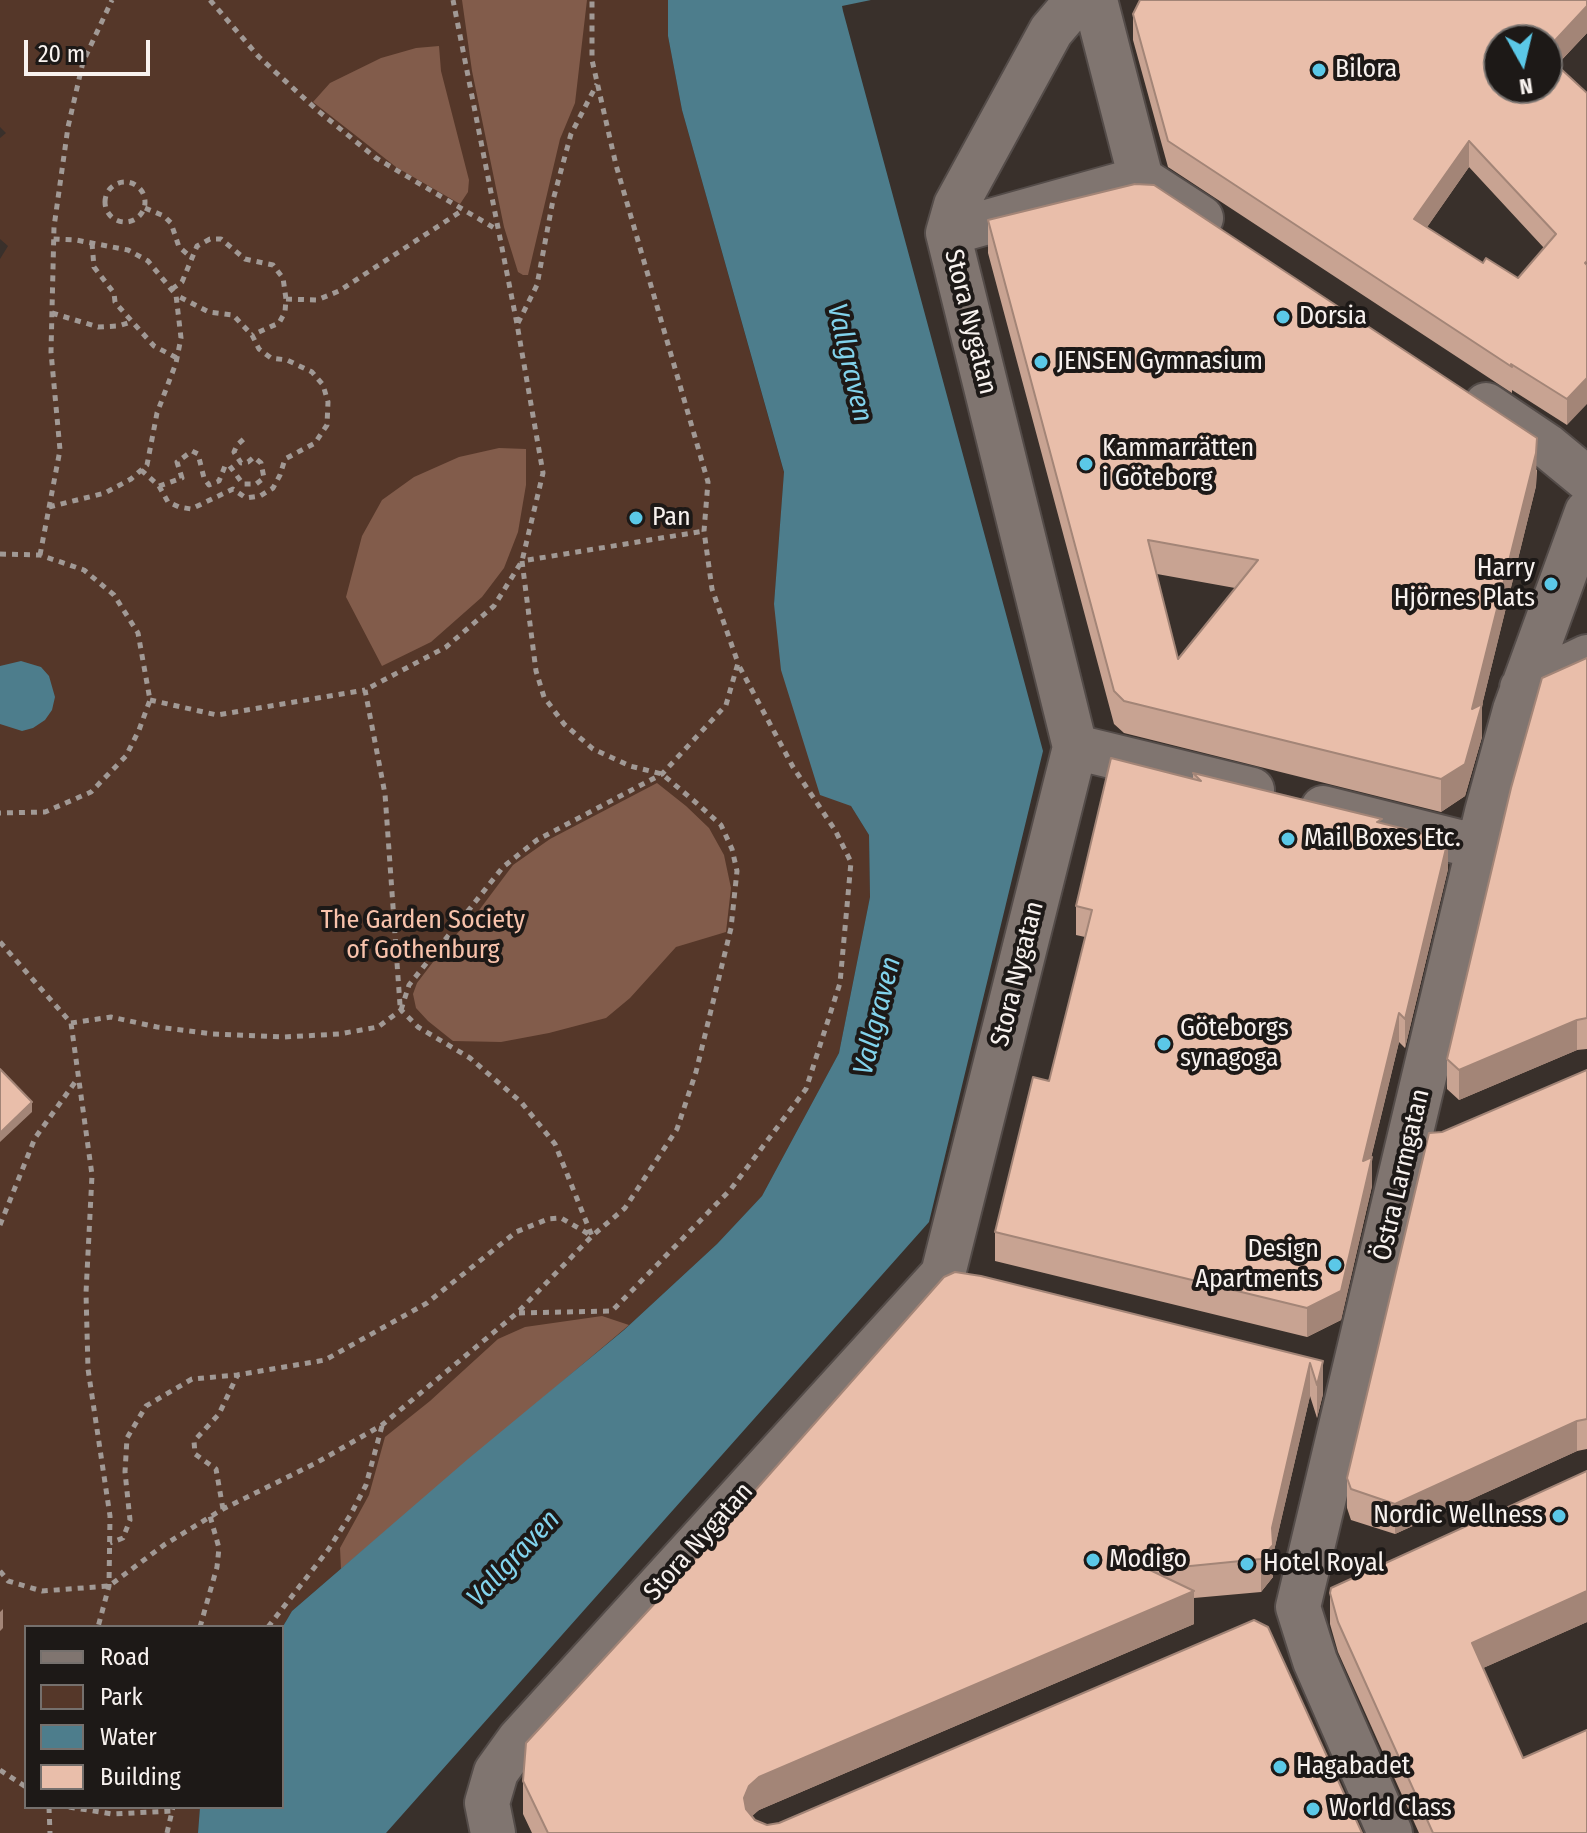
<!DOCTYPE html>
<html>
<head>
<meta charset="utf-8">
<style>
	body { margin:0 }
	#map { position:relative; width:1587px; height:1833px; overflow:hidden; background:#39302b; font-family:"Fira Sans Condensed",sans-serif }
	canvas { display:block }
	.legend { position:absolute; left:24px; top:1625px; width:260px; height:184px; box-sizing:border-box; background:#1d1917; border:2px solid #75706d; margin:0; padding:10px 14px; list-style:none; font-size:24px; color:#f8f2ef }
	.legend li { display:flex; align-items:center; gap:16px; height:40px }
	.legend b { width:40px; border:2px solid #75706d }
	.north { position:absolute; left:1483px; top:24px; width:80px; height:80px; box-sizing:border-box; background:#1d1917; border:2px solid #75706d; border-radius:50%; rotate:172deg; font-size:22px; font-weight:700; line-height:32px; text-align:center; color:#f8f2ef }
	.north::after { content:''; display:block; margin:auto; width:28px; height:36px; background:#5bc8e7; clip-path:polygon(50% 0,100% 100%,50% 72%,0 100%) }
	.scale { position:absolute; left:24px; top:40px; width:126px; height:36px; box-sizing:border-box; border:4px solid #f8f2ef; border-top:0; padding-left:10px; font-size:24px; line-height:28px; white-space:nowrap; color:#f8f2ef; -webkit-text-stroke:6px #1d1917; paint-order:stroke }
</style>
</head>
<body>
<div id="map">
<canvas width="1587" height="1833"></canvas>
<ul class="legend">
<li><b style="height:10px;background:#807570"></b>Road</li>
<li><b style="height:22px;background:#553729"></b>Park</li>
<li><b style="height:22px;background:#4d7d8c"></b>Water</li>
<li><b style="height:22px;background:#e9beaa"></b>Building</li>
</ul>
<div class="north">N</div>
<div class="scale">20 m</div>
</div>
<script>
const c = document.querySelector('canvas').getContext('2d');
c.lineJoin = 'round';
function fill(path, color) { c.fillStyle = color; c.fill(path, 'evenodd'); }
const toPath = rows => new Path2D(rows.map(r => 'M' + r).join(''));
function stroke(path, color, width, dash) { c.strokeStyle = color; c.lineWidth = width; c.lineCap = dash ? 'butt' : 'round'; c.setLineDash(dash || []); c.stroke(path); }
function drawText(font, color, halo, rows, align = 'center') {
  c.font = font + ' "Fira Sans Condensed",sans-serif'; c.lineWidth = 8; c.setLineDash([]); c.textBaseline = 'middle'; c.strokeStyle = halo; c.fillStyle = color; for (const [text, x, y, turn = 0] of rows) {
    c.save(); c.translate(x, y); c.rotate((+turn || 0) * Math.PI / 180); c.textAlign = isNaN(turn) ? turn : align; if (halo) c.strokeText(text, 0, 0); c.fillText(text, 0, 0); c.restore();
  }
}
fill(toPath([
	[0,0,668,0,668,36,682,110,784,473,774,604,851,806,869,835,870,897,839,1053,762,1196,717,1244,624,1330,468,1459,292,1611,282,1628,26,1627,26,1807,200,1807,198,1833,0,1833,0,259,8,246,0,239,0,138,6,133,0,127]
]), '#553729');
fill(toPath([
	[462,0,587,0,575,103,560,139,528,275,523,275,518,272,504,227,472,71],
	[439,46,441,71,469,180,468,192,460,204,396,167,313,102,330,83,381,58,416,48],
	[499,448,526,449,526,485,518,532,504,568,482,597,431,642,382,666,346,597,362,536,382,500,414,477,459,457],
	[657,783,686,806,709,828,724,855,731,888,726,932,676,947,630,998,606,1018,549,1033,501,1042,453,1041,428,1021,416,1008,413,994,417,983,446,945,477,913,513,865,550,839],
	[602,1316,629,1325,341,1569,340,1548,369,1495,385,1437,430,1401,498,1339,525,1327]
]), '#825c4b');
fill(toPath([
	[668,0,871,0,842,6,843,11,1043,751,929,1222,386,1833,198,1833,200,1807,282,1807,282,1628,292,1611,468,1459,624,1330,717,1244,762,1196,839,1053,870,897,869,835,851,806,820,795,781,670,774,604,784,472,682,110,668,36],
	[21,661,41,667,49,676,55,697,52,710,45,720,33,728,22,731,0,724,0,666]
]), '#4d7d8c');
const minor = toPath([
	[1141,179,1201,218],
	[948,233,1141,179,1095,0],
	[1486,405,1547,446,1587,479],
	[1522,688,1587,657],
	[1075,747,1252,790],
	[1323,808,1479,847],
	[493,1833,487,1803,496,1772,519,1740,943,1274,1075,747,948,233,956,205,1051,31,1068,11,1090,0],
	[1390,1833,1315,1661,1298,1607,1487,812,1515,710,1587,512]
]);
stroke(minor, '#544c49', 48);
stroke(toPath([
	[210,0,259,57,317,110,376,158,496,229],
	'105 202a20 20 0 1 1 40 0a20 20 0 1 1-40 0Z',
	[145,208,164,216,171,223,179,247,192,258],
	[92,243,94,267,114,293,115,302,120,308,154,346,177,358],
	[172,289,182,282,197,246,210,239,221,239,245,259,273,265,283,278,286,299,285,312,279,323,252,335],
	[286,299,317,300,339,291,463,210],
	[52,313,98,327,118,326,131,322],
	[518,323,537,285,553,200,571,134,597,84],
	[141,470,159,486,168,502,179,507,191,509,233,489,246,498,260,496,273,488,280,475,285,459,315,443,327,425,328,402,323,385,312,372,287,360,271,358,259,349,252,335,233,315,209,312,176,295],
	[159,486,182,478,177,462,192,451,198,454,204,478,209,485,219,481,225,466,229,465,243,484,256,484,264,478,261,463,254,457,248,462,241,463,234,452,237,445,247,436],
	[49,507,105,493,131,479,147,465,157,413,176,363,181,338,176,295,148,261,128,250,76,240,53,239],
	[0,554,40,555,84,570,114,595,138,633,150,700,139,730,126,756,91,792,45,812,0,813],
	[40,555,60,450,51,352,54,227,68,127,83,62,112,0],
	[150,700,217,715,365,690],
	[0,942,71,1023,92,1175,86,1293,88,1369,110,1516,109,1586,98,1627],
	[400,1005,385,794,365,690,446,647,494,606,522,561,543,473,517,324,453,0],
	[401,1010,409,985,503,867,537,840,662,774,726,705,738,663,712,589,704,531,708,482,616,165,592,60,592,0],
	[71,1023,111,1017,157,1027,213,1034,284,1037,339,1034,378,1027,401,1010,418,1027,470,1058,521,1102,555,1144,592,1236,561,1218,548,1219,516,1232,427,1303,325,1360,237,1375,192,1379,146,1406,127,1438,125,1472,130,1520,123,1538,110,1543],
	[0,1225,35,1138,78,1078],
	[519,1313,612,1311,731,1189,806,1089,840,983,851,862,835,830,793,767,738,664],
	[223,1509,216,1469,195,1454,194,1441,219,1414,237,1376],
	[0,1571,8,1581,42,1591,109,1586,164,1545,223,1509,316,1463,382,1425,517,1313,592,1236,625,1208,677,1129,696,1072,731,928,737,871,732,849,721,825,700,806,662,774,630,766,593,749,564,724,544,697,536,671,522,561,704,531],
	[200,1627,217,1567,219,1548,210,1516],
	[268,1627,328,1550,351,1514,366,1485,382,1426],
	[0,1770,26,1787],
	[49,1807,50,1833],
	[69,1807,112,1814,172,1811],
	[167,1833,173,1807]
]), '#a19995', 5, [6, 6]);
stroke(minor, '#807570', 44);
fill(toPath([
	[1587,0,1587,33,1557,65,1587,93,1567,425,1512,390,1512,393,1168,167,1133,40,1133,14],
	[1469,167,1544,248,1518,278,1483,263,1427,227],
	[988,220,1537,470,1536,486,1482,705,1482,737,1465,796,1441,812,1124,733,1114,724,988,253],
	[1157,574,1235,588,1178,659],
	[1587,658,1587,1049,1577,1050,1459,1100,1447,1089,1447,1059],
	[1193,773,1382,823,1448,869,1405,1048,1399,1042,1371,1158,1372,1186,1341,1320,1307,1337,995,1261,995,1232,1049,1081,1085,937,1076,935,1076,906,1193,779],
	[1587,1070,1587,1449,1577,1451,1395,1534,1351,1520,1347,1508,1347,1478,1442,1132],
	[981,1276,1323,1361,1323,1394,1317,1418,1310,1396,1273,1555,1273,1577,1261,1592,1194,1598,1194,1624,759,1810,751,1816,755,1820,767,1825,1362,1833,532,1833,523,1814,523,1781],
	[1330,1593,1587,1622,1483,1668,1523,1758,1587,1833,1419,1833,1338,1652,1330,1624]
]), '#c8a392');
fill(toPath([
	[1587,6,1587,33,1547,75,1547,49],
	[1469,141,1469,167,1414,246,1414,219],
	[1587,378,1587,404,1567,425,1567,399],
	[1537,438,1536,486,1482,705,1482,737,1465,796,1441,812,1441,779,1472,709],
	[1448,840,1448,869,1405,1048,1405,1019],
	[1399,1013,1399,1042,1363,1190,1363,1161],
	[1577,1020,1577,1050,1459,1100,1459,1070],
	[32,1102,32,1112,0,1142,0,1133],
	[1372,1157,1372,1186,1341,1320,1307,1337,1307,1308],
	[1323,1361,1323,1394,1317,1418,1317,1385],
	[1310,1363,1310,1396,1273,1555,1273,1577,1261,1592,1261,1559,1272,1528],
	[1577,1421,1577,1451,1395,1534,1395,1504],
	[1194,1591,1194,1624,759,1810,749,1819,744,1831,744,1798,749,1786,759,1777],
	[1587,1591,1587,1622,1472,1673,1472,1643],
	[3,1609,3,1628,0,1631,0,1612]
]), '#a38577');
const building = toPath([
	[1140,0,1587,0,1587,6,1547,49,1547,40,1499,40,1499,88,1547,88,1547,56,1587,93,1587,261,1585,263,1587,265,1587,378,1567,399,1511,364,1512,367,1168,141,1133,14,1140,0],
	[1469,141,1556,234,1518,278,1486,258,1483,263,1414,219,1469,141],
	[1135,184,1154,185,1537,438,1536,453,1472,709,1482,704,1465,764,1441,779,1124,701,1114,691,988,220,1135,184],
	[1148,540,1258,560,1178,659,1148,540],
	[1587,658,1587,1018,1577,1020,1459,1070,1447,1059,1511,788,1542,678,1587,658],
	[1111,758,1201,781,1193,773,1382,819,1377,822,1448,840,1405,1019,1399,1013,1363,1161,1372,1157,1341,1291,1307,1308,995,1232,1033,1077,1049,1081,1092,910,1076,906,1111,758],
	[0,1069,32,1102,0,1133,0,1069],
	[1587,1070,1587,1419,1577,1421,1395,1504,1351,1489,1347,1478,1429,1133,1442,1132,1587,1070],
	[955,1272,981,1276,1323,1361,1317,1385,1310,1363,1272,1528,1273,1545,1261,1559,1150,1570,1194,1591,759,1777,749,1786,744,1798,746,1809,755,1820,767,1825,779,1823,1254,1620,1268,1627,1362,1833,548,1833,523,1781,526,1743,669,1588,944,1277,955,1272],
	[1587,1471,1587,1591,1472,1643,1523,1758,1587,1730,1587,1833,1433,1833,1338,1622,1330,1593,1331,1588,1587,1471]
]);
fill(building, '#e9beaa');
stroke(building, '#a38577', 2);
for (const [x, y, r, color] of [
	[1319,70,8,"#5bc8e7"],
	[1283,317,8,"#5bc8e7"],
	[1041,362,8,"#5bc8e7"],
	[1086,464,8,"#5bc8e7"],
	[636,518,8,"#5bc8e7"],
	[1551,584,8,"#5bc8e7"],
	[1288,839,8,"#5bc8e7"],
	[1164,1044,8,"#5bc8e7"],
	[1335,1265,8,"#5bc8e7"],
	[1559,1516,8,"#5bc8e7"],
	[1093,1560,8,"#5bc8e7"],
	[1247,1564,8,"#5bc8e7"],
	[1280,1767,8,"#5bc8e7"],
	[1313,1809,8,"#5bc8e7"]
]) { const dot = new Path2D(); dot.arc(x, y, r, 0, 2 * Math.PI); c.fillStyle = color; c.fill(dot); stroke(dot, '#1d1917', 3); }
drawText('26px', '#f8f2ef', '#1d1917', [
	["Bilora",1335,70],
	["Dorsia",1299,317],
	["JENSEN Gymnasium",1057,362],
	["Kammarrätten",1102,449],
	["i Göteborg",1102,479],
	["Pan",652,518],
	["Harry",1535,569,"right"],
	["Hjörnes Plats",1535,599,"right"],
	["Mail Boxes Etc.",1304,839],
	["Göteborgs",1180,1029],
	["synagoga",1180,1059],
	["Design",1319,1250,"right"],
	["Apartments",1319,1280,"right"],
	["Nordic Wellness",1543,1516,"right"],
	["Modigo",1109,1560],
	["Hotel Royal",1263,1564],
	["Hagabadet",1296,1767],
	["World Class",1329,1809]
], 'left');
drawText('26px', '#f8f2ef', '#1d1917', [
	["Stora Nygatan",970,322,76],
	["Stora Nygatan",1018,974,-76],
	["Östra Larmgatan",1402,1175,-77],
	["Stora Nygatan",699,1542,-48]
]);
drawText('26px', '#f9c3ac', '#1d1917', [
	["The Garden Society",423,921],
	["of Gothenburg",423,951]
]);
drawText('italic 28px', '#82d3ec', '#1d1917', [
	["Vallgraven",849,363,77],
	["Vallgraven",878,1016,-76],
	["Vallgraven",514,1559,-47]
]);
</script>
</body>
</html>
